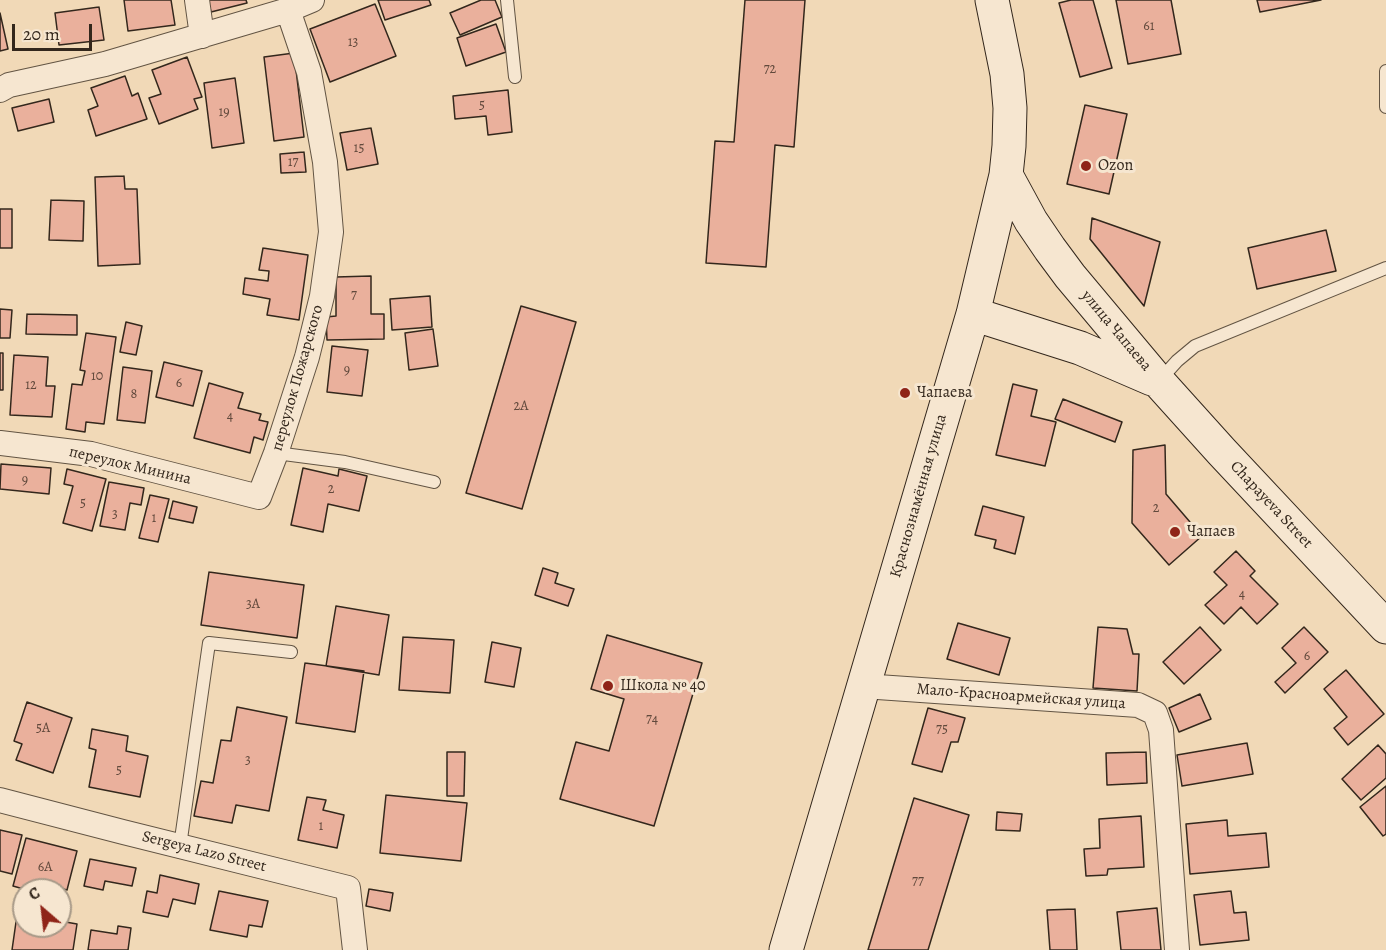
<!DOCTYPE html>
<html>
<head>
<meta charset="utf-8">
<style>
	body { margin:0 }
	#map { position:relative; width:1386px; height:950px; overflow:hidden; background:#f1d9b7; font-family:Alegreya,serif }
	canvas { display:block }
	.north { position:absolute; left:12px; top:878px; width:60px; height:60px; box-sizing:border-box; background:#f6e6d0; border:2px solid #a89a88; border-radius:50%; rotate:332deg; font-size:16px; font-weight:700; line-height:24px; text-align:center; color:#33271c }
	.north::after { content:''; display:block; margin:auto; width:21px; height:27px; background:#8f2418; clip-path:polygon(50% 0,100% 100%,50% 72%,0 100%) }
	.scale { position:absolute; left:12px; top:24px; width:80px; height:27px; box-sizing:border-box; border:3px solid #33271c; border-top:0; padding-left:8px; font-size:18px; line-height:21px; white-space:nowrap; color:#33271c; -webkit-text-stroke:4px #f6e6d0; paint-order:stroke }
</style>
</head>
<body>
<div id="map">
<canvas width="1386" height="950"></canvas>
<div class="north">С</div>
<div class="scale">20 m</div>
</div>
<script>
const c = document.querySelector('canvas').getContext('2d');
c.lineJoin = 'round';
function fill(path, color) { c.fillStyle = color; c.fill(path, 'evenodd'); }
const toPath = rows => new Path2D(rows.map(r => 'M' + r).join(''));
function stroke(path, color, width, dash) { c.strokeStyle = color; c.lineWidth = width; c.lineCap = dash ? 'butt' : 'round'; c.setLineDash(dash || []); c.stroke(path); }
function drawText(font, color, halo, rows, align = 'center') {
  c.font = font + ' Alegreya,serif'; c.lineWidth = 6; c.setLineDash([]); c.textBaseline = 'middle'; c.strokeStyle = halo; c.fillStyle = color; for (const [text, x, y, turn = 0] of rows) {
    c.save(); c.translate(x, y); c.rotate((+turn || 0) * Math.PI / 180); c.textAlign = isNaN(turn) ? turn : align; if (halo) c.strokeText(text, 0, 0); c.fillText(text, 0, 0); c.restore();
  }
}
const building = toPath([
	[124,0,171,0,175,25,128,31,124,0],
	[208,0,246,0,247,3,211,12,208,0],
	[378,0,429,0,431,5,385,20,378,0],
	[481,0,495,0,502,17,460,35,450,13,481,0],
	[745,0,805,0,794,147,775,145,766,267,706,263,715,141,734,142,745,0],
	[1071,0,1093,0,1112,68,1080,77,1059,3,1071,0],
	[1116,0,1171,0,1181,54,1128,64,1116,0],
	[1257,0,1321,0,1260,12,1257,0],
	[375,4,396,56,330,82,310,29,375,4],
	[99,7,104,40,59,45,55,13,99,7],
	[0,13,8,49,0,51,0,13],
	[496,24,506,52,466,66,457,38,496,24],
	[294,53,304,137,274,141,264,57,294,53],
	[187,57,202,97,194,99,198,109,159,124,149,98,161,94,152,70,187,57],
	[125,76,132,96,138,93,147,119,96,136,88,110,98,106,91,88,125,76],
	[235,78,244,143,212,148,204,83,235,78],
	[508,90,512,132,488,135,486,116,455,119,453,96,508,90],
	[49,99,54,122,18,131,12,108,49,99],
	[1085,105,1127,114,1109,194,1067,184,1085,105],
	[371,128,378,164,347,170,340,133,371,128],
	[304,152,306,172,281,173,280,154,304,152],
	[124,176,125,189,137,189,140,264,98,266,95,177,124,176],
	[51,200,84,201,83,241,49,240,51,200],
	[0,209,12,209,12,248,0,248,0,209],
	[1092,218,1160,242,1144,306,1090,239,1092,218],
	[1326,230,1336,271,1257,289,1248,248,1326,230],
	[263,248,308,255,299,320,267,315,270,299,243,294,245,278,268,281,269,271,259,270,263,248],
	[371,276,371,314,384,314,384,339,327,340,326,317,336,316,336,277,371,276],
	[430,296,432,327,392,330,390,299,430,296],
	[521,306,576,322,522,509,466,493,521,306],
	[0,309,12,310,10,338,0,338,0,309],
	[27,314,77,315,77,335,26,334,27,314],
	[126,322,142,326,136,355,120,352,126,322],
	[433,329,438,366,409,370,405,333,433,329],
	[86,333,116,337,104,424,86,422,85,432,66,429,72,384,82,385,85,371,80,370,86,333],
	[332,346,368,350,362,396,327,392,332,346],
	[0,353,3,353,3,390,0,390,0,353],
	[14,355,48,357,46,386,55,386,52,417,10,415,14,355],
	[164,362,202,371,193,406,156,397,164,362],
	[123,367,152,371,145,423,117,420,123,367],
	[209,383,243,393,238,408,261,414,259,420,268,422,263,440,254,437,250,453,194,438,209,383],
	[1013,384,1037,390,1031,416,1056,422,1045,466,996,455,1013,384],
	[1063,399,1122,422,1115,442,1055,419,1063,399],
	[1165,445,1166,494,1202,536,1169,565,1132,523,1133,450,1165,445],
	[1,464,51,468,49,494,0,489,1,464],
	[303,468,338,476,339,469,367,476,359,511,328,504,323,532,291,525,303,468],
	[67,469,106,479,92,531,63,523,73,486,64,484,67,469],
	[109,482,144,488,141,505,130,503,125,530,100,526,109,482],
	[150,495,169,499,158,542,139,538,150,495],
	[173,501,197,507,193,523,169,518,173,501],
	[983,506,1024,517,1015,554,994,548,996,540,975,535,983,506],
	[1236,551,1255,571,1250,576,1278,604,1257,624,1241,607,1224,624,1205,605,1227,585,1214,572,1236,551],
	[543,568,558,573,555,583,574,589,568,606,535,595,543,568],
	[209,572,304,585,297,638,201,625,209,572],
	[336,606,389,615,379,675,326,666,336,606],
	[958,623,1010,638,999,675,947,659,958,623],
	[1098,627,1127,629,1133,654,1139,654,1137,691,1093,688,1098,627],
	[1200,627,1221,650,1184,684,1163,662,1200,627],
	[1304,627,1328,652,1285,693,1275,682,1296,663,1282,648,1304,627],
	[607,635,702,663,654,826,560,799,576,742,609,751,624,699,591,689,607,635],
	[403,637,454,640,450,693,399,690,403,637],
	[492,642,521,648,514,687,485,682,492,642],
	[305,663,364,671,355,732,296,723,305,663],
	[1346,670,1384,714,1348,745,1334,728,1347,717,1324,689,1346,670],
	[1200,694,1211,719,1179,732,1169,708,1200,694],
	[27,702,72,718,53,773,16,760,22,744,14,741,27,702],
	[237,707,287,717,269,811,236,805,232,823,194,816,201,781,213,783,221,740,231,741,237,707],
	[928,708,965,718,958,742,951,742,942,772,912,764,928,708],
	[92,729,128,736,126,751,148,756,140,797,89,787,96,750,89,748,92,729],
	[1247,743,1253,774,1182,786,1177,755,1247,743],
	[1378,745,1386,754,1386,778,1361,800,1342,779,1378,745],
	[447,752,465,752,464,796,447,796,447,752],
	[1146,752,1147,783,1107,785,1106,753,1146,752],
	[1386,786,1386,834,1383,836,1360,807,1386,786],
	[386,795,467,803,461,861,380,853,386,795],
	[307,797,326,800,323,810,344,815,337,848,298,840,307,797],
	[914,798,969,815,928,950,868,950,914,798],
	[997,812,1022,814,1020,831,996,830,997,812],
	[1141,816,1144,867,1108,869,1107,875,1086,876,1084,849,1100,848,1099,819,1141,816],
	[1227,820,1228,836,1266,833,1269,867,1190,874,1186,824,1227,820],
	[0,830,22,835,12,874,0,871,0,830],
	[26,838,77,851,67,890,44,884,43,890,27,890,13,886,26,838],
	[90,859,136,868,132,886,105,881,103,890,84,886,90,859],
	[160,875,199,884,195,904,173,899,168,917,143,912,147,891,157,893,160,875],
	[369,889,393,893,390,911,366,906,369,889],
	[219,891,268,901,262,927,249,925,247,937,210,930,219,891],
	[1231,891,1234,913,1246,912,1249,940,1200,945,1194,895,1231,891],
	[1157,908,1161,950,1121,950,1117,912,1157,908],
	[1075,909,1077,950,1050,950,1047,910,1075,909],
	[17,915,24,916,24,926,60,926,60,921,77,924,73,950,12,950,17,915],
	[118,926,131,928,128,950,88,950,91,930,117,934,118,926]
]);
fill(building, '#eab09c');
stroke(building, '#33271c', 1.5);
const lane = toPath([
	[507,0,515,77],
	[1386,71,1386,107],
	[1159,381,1177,361,1195,346,1386,268],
	[276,453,345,462,434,482],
	[180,846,209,643,291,652]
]);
const street = toPath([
	[197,0,202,36],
	[0,90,9,85,105,64,288,10,312,0],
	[0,443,91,454,259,497,276,453,307,357,322,296,331,232,325,162,309,72,288,10],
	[863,686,1138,705,1155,713,1161,730,1177,950],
	[0,800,123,832,348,888,355,950]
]);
const secondary = toPath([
	[1006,175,1031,221,1050,249,1070,276,1158,381,1222,452,1386,627],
	[973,314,1080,348,1152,379],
	[786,950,973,314,1006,175,1009,146,1010,108,1007,74,992,0]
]);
stroke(lane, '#625443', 14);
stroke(street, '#625443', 26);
stroke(secondary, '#33271c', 35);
stroke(lane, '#f6e6d0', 12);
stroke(street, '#f6e6d0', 24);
stroke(secondary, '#f6e6d0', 33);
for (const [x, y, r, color] of [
	[1086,166,6,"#8f2418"],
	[905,393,6,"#8f2418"],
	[1175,532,6,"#8f2418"],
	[608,686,6,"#8f2418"]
]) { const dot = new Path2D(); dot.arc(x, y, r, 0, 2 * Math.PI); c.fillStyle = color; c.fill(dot); stroke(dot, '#f6e6d0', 2); }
drawText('14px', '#61493c', null, [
	["61",1149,27],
	["13",353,43],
	["72",770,70],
	["5",482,106],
	["19",224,113],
	["15",359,149],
	["17",293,163],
	["7",354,296],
	["9",347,371],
	["10",97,377],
	["6",179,384],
	["12",31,386],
	["8",134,395],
	["2А",521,407],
	["4",230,417],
	["9",25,481],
	["2",331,490],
	["5",83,504],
	["2",1156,509],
	["3",115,515],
	["1",154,519],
	["4",1242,595],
	["3А",253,605],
	["6",1307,657],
	["74",652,720],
	["5А",43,729],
	["75",942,730],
	["3",248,761],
	["5",119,771],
	["1",321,827],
	["6А",45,868],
	["77",918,882]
]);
drawText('16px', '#33271c', '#f6e6d0', [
	["Ozon",1098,166],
	["Чапаева",917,393],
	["Чапаев",1187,532],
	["Школа № 40",620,686]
], 'left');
drawText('16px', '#33271c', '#f6e6d0', [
	["улица Чапаева",1116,331,50],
	["переулок Пожарского",298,378,-74],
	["переулок Минина",130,466,13],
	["Краснознамённая улица",919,496,-74],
	["Chapayeva Street",1271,505,47],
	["Мало-Красноармейская улица",1021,697,4],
	["Sergeya Lazo Street",204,852,14]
]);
</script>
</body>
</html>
